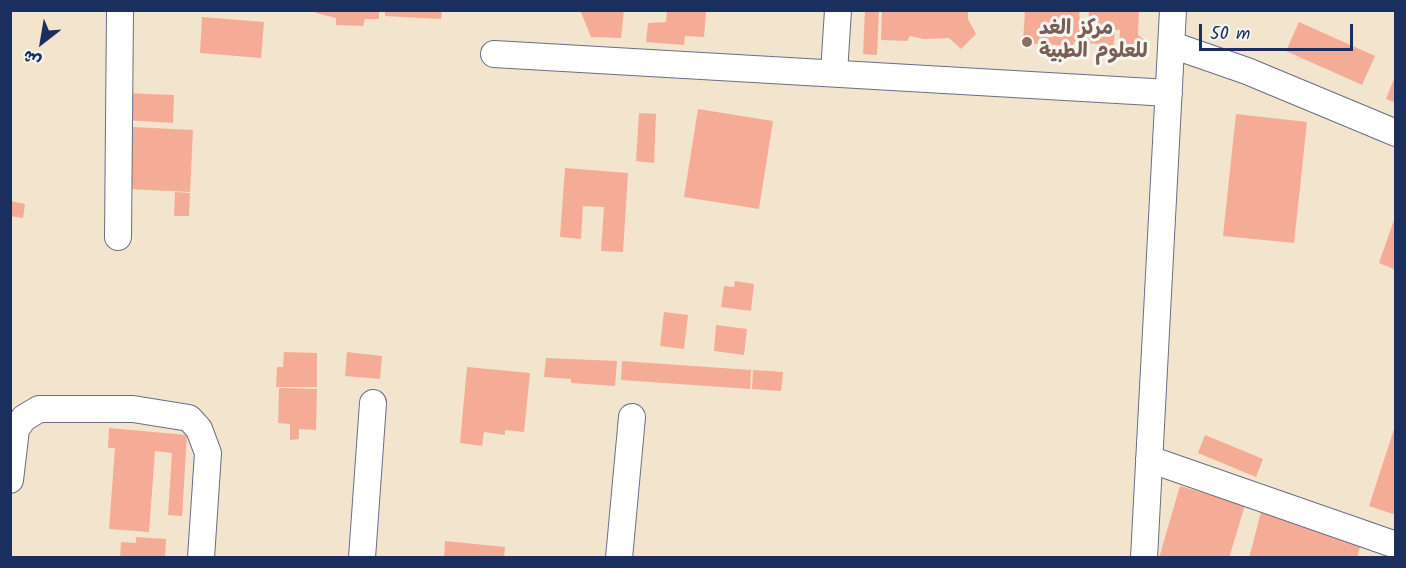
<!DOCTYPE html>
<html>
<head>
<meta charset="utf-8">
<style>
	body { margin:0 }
	#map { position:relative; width:1406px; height:568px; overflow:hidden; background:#f3e4cd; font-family:Kalam,"Playpen Sans Arabic",sans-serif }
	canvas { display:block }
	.frame { position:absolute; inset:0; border:12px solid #1b2f5e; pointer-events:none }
	.north { position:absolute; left:12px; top:12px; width:60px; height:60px; -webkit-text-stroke:4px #f6f6f2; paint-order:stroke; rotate:211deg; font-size:16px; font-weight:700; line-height:24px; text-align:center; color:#1b2f5e }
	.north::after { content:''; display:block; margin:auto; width:21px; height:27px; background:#1b2f5e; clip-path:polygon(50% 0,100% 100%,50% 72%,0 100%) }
	.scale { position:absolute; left:1199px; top:24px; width:154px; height:27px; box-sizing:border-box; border:3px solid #1b2f5e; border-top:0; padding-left:8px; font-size:18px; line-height:21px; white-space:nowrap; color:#1b2f5e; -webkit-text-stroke:4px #f6f6f2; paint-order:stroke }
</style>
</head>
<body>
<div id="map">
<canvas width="1406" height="568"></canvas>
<div class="frame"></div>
<div class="north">ش</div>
<div class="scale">50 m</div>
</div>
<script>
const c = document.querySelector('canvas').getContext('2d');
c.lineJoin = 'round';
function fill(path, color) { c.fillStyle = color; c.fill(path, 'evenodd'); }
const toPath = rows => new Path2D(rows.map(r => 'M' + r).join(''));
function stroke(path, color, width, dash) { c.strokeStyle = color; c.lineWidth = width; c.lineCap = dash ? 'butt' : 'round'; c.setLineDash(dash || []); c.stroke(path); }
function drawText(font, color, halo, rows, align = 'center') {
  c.font = font + ' Kalam,"Playpen Sans Arabic",sans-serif'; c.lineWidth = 6; c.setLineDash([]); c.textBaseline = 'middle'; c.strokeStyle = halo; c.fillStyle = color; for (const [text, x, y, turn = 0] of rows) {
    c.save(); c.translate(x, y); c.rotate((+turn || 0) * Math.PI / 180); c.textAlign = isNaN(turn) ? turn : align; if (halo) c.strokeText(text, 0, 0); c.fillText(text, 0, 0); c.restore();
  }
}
fill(toPath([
	[316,10,379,10,379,19,365,19,363,26,336,25,336,18,316,13],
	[385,10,442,10,441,19,385,16],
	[580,10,624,10,621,38,591,37],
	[667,10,706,12,704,37,685,36,684,45,646,42,648,23,666,22],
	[865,10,879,10,877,55,863,54],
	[882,10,968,10,968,19,976,34,961,49,949,38,924,39,910,36,907,41,881,40],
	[1025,10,1079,10,1081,33,1072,46,1023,43],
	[1089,10,1139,10,1138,35,1145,40,1137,53,1130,48,1119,48,1120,30,1115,30,1113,52,1098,51,1099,44,1087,43],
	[202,17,264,22,261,58,200,53],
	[1299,22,1375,56,1362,85,1286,51],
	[1395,76,1396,76,1396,103,1386,99],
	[126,93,174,95,173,123,125,120],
	[698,109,773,121,759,209,684,197],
	[639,113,656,114,654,163,636,161],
	[1236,114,1307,122,1294,243,1223,236],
	[133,127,193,130,190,192,129,189],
	[565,168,628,173,623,252,601,251,604,207,583,206,581,239,560,237],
	[175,192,190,193,189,216,174,216],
	[10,201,25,204,23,218,10,216],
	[1395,217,1396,217,1396,270,1379,263],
	[735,281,754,284,751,311,721,307,724,286,734,287],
	[664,312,688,315,684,349,660,346],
	[716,325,747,329,744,355,714,351],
	[284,352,317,353,317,387,276,387,277,367,283,367],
	[347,352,382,356,380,379,345,376],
	[546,358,617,361,615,386,571,383,571,379,544,377],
	[622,361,751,370,750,389,621,380],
	[467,367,530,373,524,432,505,430,505,435,484,432,482,446,460,443],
	[753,370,783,372,781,391,752,389],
	[279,388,317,389,316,430,299,429,299,439,290,440,290,424,278,423],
	[1395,426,1396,426,1396,515,1369,506],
	[109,428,187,435,182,516,168,515,172,453,155,451,149,532,109,529,115,448,108,448],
	[1205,435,1263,459,1256,477,1198,453],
	[1180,486,1245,505,1229,558,1159,558],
	[1261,512,1362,539,1357,558,1249,558],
	[136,537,166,539,165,558,120,558,121,542,136,543],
	[445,541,505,547,504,558,444,558]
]), '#f4ac97');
const minor = toPath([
	[1172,45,1247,71,1396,133],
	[494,54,1169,93],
	[834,73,838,10],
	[118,237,120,10],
	[1149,459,1396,545],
	[10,480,16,429,24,418,39,409,133,409,189,418,199,429,208,453,201,558],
	[362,558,373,403],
	[619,558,632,417],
	[1144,558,1173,10]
]);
stroke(minor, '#676e85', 28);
stroke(minor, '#fff', 26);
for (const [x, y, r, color] of [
	[1027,42,6,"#8d6e63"]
]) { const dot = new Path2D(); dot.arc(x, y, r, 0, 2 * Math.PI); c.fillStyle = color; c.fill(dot); stroke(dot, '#f6f6f2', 2); }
drawText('bold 20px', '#785e54', '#f6f6f2', [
	["مركز الغد",1039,31],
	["للعلوم الطبية",1039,54]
], 'left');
</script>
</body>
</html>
